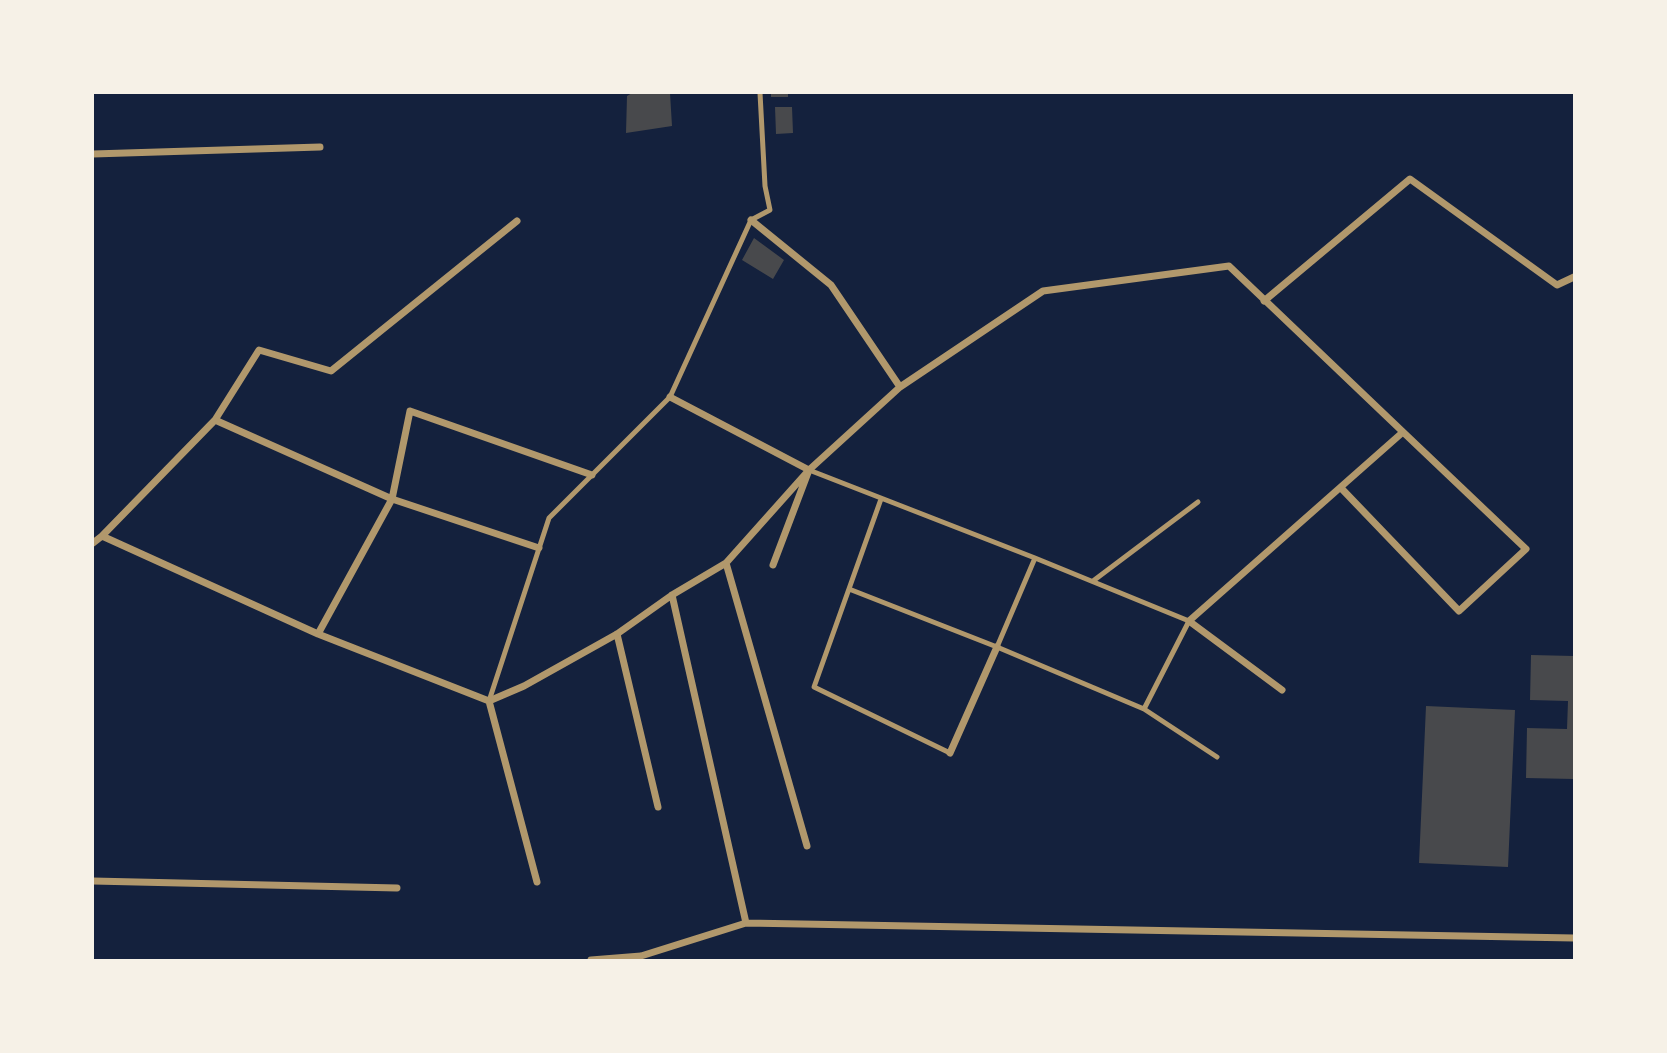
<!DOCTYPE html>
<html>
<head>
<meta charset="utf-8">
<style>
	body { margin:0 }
	#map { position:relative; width:1667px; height:1053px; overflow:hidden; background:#14213d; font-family:"Alegreya Sans",sans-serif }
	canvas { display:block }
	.frame { position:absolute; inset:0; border:94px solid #f6f1e7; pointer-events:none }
</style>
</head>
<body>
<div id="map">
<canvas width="1667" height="1053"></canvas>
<div class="frame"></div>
</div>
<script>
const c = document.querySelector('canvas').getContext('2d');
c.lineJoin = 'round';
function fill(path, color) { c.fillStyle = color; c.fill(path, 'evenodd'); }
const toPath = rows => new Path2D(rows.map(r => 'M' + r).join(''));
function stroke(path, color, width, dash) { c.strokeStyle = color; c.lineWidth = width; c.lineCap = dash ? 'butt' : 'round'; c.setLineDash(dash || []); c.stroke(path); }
fill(toPath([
	[632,93,670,93,672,126,626,133,627,96],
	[771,93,788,93,788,97,771,97],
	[775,107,792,107,793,133,776,134],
	[754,238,784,260,773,279,742,260],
	[1531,655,1574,656,1574,779,1526,778,1527,728,1567,729,1568,701,1530,700],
	[1426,706,1515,710,1508,867,1419,863]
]), '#48494c');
stroke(toPath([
	[809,470,1035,558,1189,621,1144,709],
	[881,499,814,687,950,753],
	[1093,581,1198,502],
	[849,589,997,647,1144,709,1217,757],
	[997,647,1035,558],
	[489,701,549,518,670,397,751,220,770,210,765,186,760,93]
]), '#b1986c', 5);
stroke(toPath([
	[93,154,320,147],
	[751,220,831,285,900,387],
	[1264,301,1410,179,1557,285,1574,277],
	[670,397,809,470,773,565],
	[215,420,392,499,539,548],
	[1341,488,1459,611,1526,549,1403,432],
	[102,536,215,420,259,350,331,371,517,221],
	[93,543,102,536,318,634,489,701,524,686,617,634,672,595,726,563,809,470,900,387,1043,291,1229,266,1403,432,1189,621,1282,690],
	[726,563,807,846],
	[672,595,746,923],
	[318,634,392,499,410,411,592,475],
	[617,634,658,807],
	[489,701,537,882],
	[950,753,997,647],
	[93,881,397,888],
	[591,960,641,956,746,923,1574,938]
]), '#b1986c', 7);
</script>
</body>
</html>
